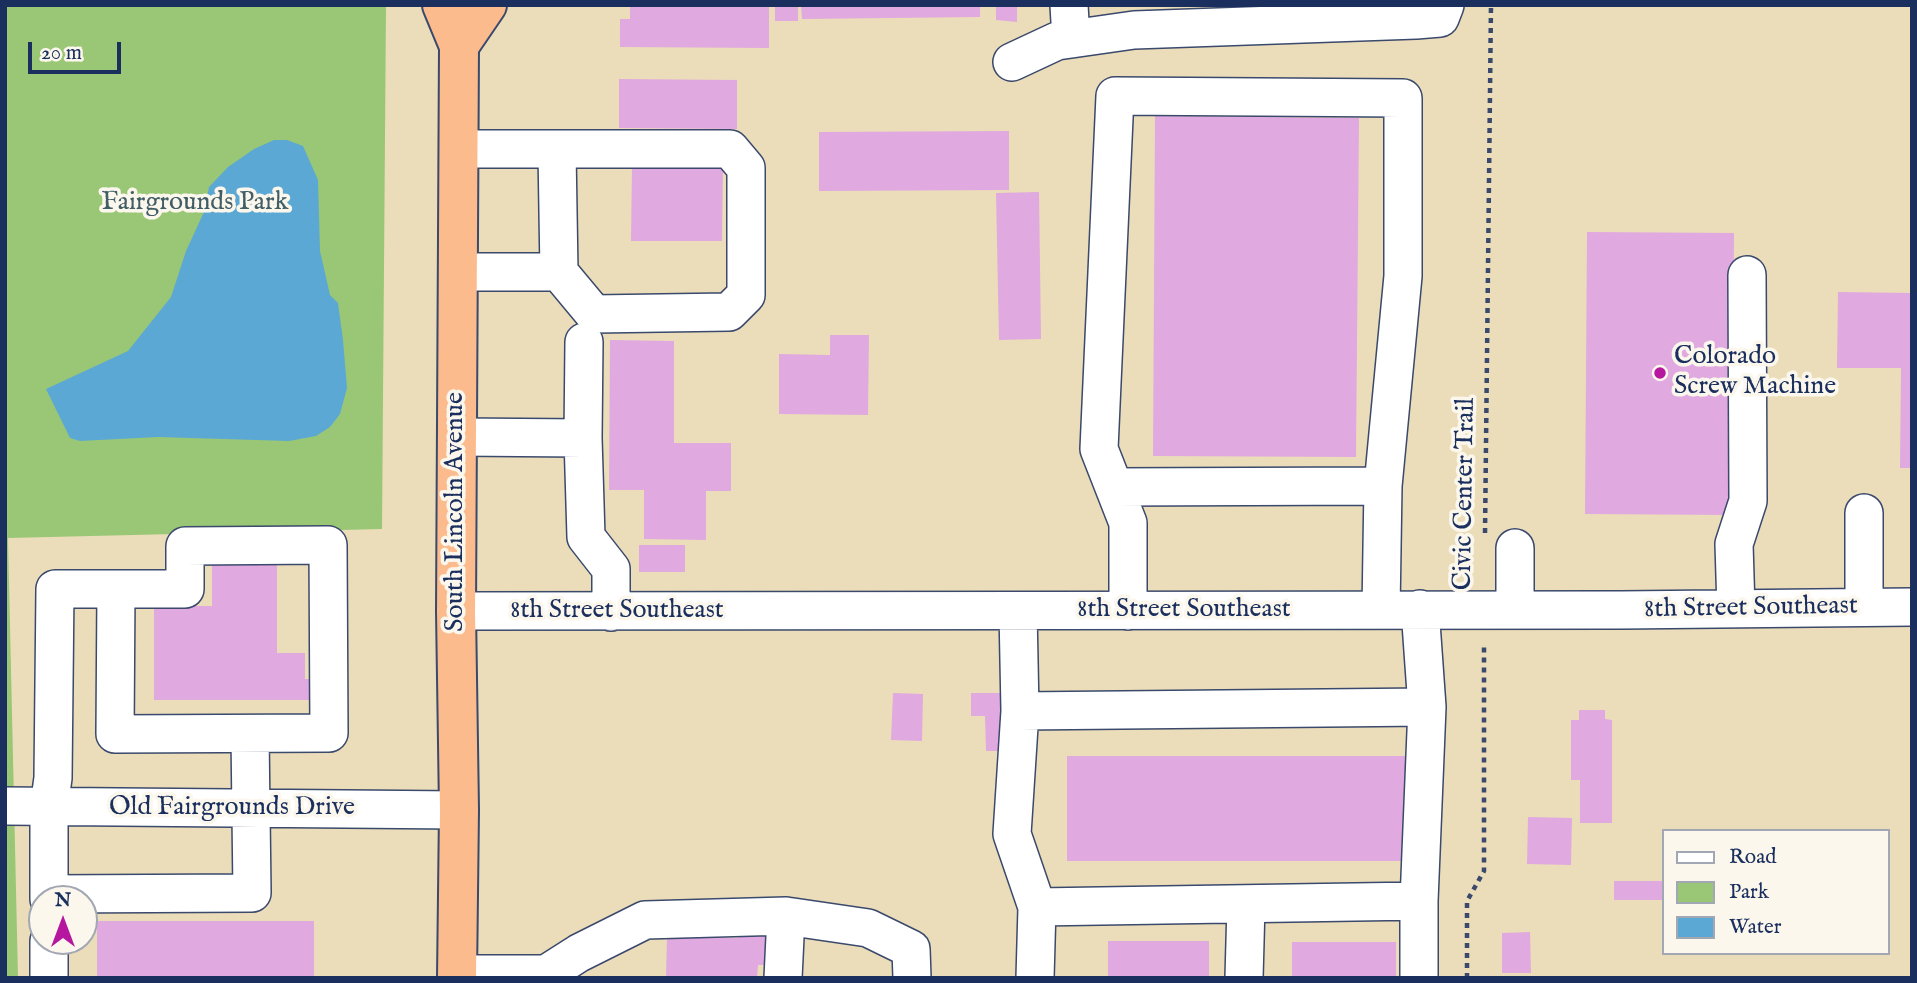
<!DOCTYPE html>
<html>
<head>
<meta charset="utf-8">
<style>
	body { margin:0 }
	#map { position:relative; width:1917px; height:983px; overflow:hidden; background:#ebddb9; font-family:"IM FELL English",serif }
	canvas { display:block }
	.frame { position:absolute; inset:0; border:7px solid #1b2f5e; pointer-events:none }
	.legend { position:absolute; left:1662px; top:829px; width:228px; height:126px; box-sizing:border-box; background:#fbf7ec; border:2px solid #a1a7b3; margin:0; padding:9px 12px; list-style:none; font-size:21px; color:#1b2f5e }
	.legend li { display:flex; align-items:center; gap:14px; height:35px }
	.legend b { width:35px; border:2px solid #a1a7b3 }
	.north { position:absolute; left:28px; top:885px; width:70px; height:70px; box-sizing:border-box; background:#fbf7ec; border:2px solid #a1a7b3; border-radius:50%; rotate:0deg; font-size:19px; font-weight:700; line-height:28px; text-align:center; color:#1b2f5e }
	.north::after { content:''; display:block; margin:auto; width:24px; height:32px; background:#b5179e; clip-path:polygon(50% 0,100% 100%,50% 72%,0 100%) }
	.scale { position:absolute; left:28px; top:42px; width:93px; height:32px; box-sizing:border-box; border:4px solid #1b2f5e; border-top:0; padding-left:9px; font-size:21px; line-height:24px; white-space:nowrap; color:#1b2f5e; -webkit-text-stroke:5px #fbf7ec; paint-order:stroke }
</style>
</head>
<body>
<div id="map">
<canvas width="1917" height="983"></canvas>
<div class="frame"></div>
<ul class="legend">
<li><b style="height:9px;background:#fff"></b>Road</li>
<li><b style="height:19px;background:#99c775"></b>Park</li>
<li><b style="height:19px;background:#5ca8d5"></b>Water</li>
</ul>
<div class="north">N</div>
<div class="scale">20 m</div>
</div>
<script>
const c = document.querySelector('canvas').getContext('2d');
c.lineJoin = 'round';
function fill(path, color) { c.fillStyle = color; c.fill(path, 'evenodd'); }
const toPath = rows => new Path2D(rows.map(r => 'M' + r).join(''));
function stroke(path, color, width, dash) { c.strokeStyle = color; c.lineWidth = width; c.lineCap = dash ? 'butt' : 'round'; c.setLineDash(dash || []); c.stroke(path); }
function drawText(font, color, halo, rows, align = 'center') {
  c.font = font + ' "IM FELL English",serif'; c.lineWidth = 7; c.setLineDash([]); c.textBaseline = 'middle'; c.strokeStyle = halo; c.fillStyle = color; for (const [text, x, y, turn = 0] of rows) {
    c.save(); c.translate(x, y); c.rotate((+turn || 0) * Math.PI / 180); c.textAlign = isNaN(turn) ? turn : align; if (halo) c.strokeText(text, 0, 0); c.fillText(text, 0, 0); c.restore();
  }
}
fill(toPath([
	[5,5,386,5,382,529,8,538,18,978,5,978]
]), '#99c775');
fill(toPath([
	[274,140,287,140,303,146,318,180,320,251,330,295,338,303,343,340,347,388,340,414,330,427,316,436,289,441,158,437,80,441,70,438,46,389,128,351,171,297,186,251,204,212,209,187,228,167,254,149]
]), '#5ca8d5');
fill(toPath([
	[630,5,769,5,769,48,620,47,620,19,630,19],
	[775,5,798,5,798,21,775,21],
	[801,5,980,5,980,17,802,19],
	[996,5,1017,5,1017,22,996,20],
	[619,79,737,80,737,129,619,128],
	[1155,116,1359,118,1356,457,1153,456],
	[1009,131,1009,190,819,191,819,132],
	[632,164,723,165,722,241,631,241],
	[1039,192,1041,339,999,340,996,193],
	[1587,232,1734,233,1732,515,1585,514],
	[1838,292,1912,293,1912,468,1900,468,1901,368,1837,368],
	[830,335,869,335,868,415,779,414,779,354,830,355],
	[610,340,674,341,674,443,731,443,731,491,706,491,706,540,644,539,644,490,609,490],
	[639,545,685,545,685,572,639,572],
	[212,552,277,552,277,653,305,653,305,679,309,679,309,700,154,700,154,606,212,606],
	[893,693,923,694,922,741,891,740],
	[971,693,1008,693,1010,751,986,751,985,716,971,716],
	[1579,710,1605,710,1605,719,1612,720,1612,823,1580,823,1580,780,1571,780,1571,720,1579,720],
	[1067,756,1412,756,1412,861,1067,861],
	[1528,817,1572,818,1571,865,1527,864],
	[1614,881,1663,881,1663,900,1614,900],
	[97,921,314,921,314,978,97,978],
	[738,924,772,926,772,965,758,965,757,978,666,978,667,937,738,938],
	[1530,932,1531,973,1502,973,1502,933],
	[1108,941,1209,941,1209,978,1108,978],
	[1292,942,1396,942,1396,978,1292,978]
]), '#e0a9e0');
const minor = toPath([
	[1069,5,1071,39],
	[1012,62,1057,41,1134,30,1416,20,1440,18,1445,5],
	[557,151,559,272],
	[459,272,559,272,594,314,729,312,746,295,746,168,730,149,459,149],
	[458,437,583,438,584,342],
	[583,438,586,537,611,569,611,612],
	[1114,487,1383,486],
	[1864,607,1864,513],
	[1736,609,1734,544,1748,501,1747,275],
	[1515,610,1515,548],
	[456,611,1621,610,1912,607],
	[1018,611,1020,711,1012,834,1037,907,1035,978],
	[1128,611,1128,523,1099,449,1115,96,1403,98,1403,276,1383,486,1381,610],
	[1020,711,1427,707],
	[5,806,459,810],
	[49,894,252,893,250,734],
	[49,899,49,807,53,778,55,589,116,589,115,734,329,733,328,545,185,546,185,589,116,589],
	[1037,907,1419,901],
	[49,941,49,978],
	[457,974,546,974,579,953,645,920,786,916,868,928,911,949,912,978],
	[783,978,786,916],
	[1244,978,1246,905],
	[1419,978,1419,901,1427,707,1420,609]
]);
const highway = toPath([
	[442,5,459,46,456,611,459,810,457,978],
	[459,46,487,5]
]);
stroke(minor, '#3a496c', 40);
stroke(highway, '#3a496c', 42);
stroke(toPath([
	[1485,533,1491,5],
	[1467,978,1467,901,1484,871,1484,644]
]), '#3a496c', 4.5, [5, 5]);
stroke(minor, '#fff', 37);
stroke(highway, '#fbbb8c', 38);
for (const [x, y, r, color] of [
	[1660,373,7,"#b5179e"]
]) { const dot = new Path2D(); dot.arc(x, y, r, 0, 2 * Math.PI); c.fillStyle = color; c.fill(dot); stroke(dot, '#fbf7ec', 2.5); }
drawText('26px', '#415d65', '#fbf7ec', [
	["Fairgrounds Park",195,204]
]);
drawText('26px', '#1b2f5e', '#fbf7ec', [
	["Colorado",1674,358],
	["Screw Machine",1674,388]
], 'left');
drawText('26px', '#1b2f5e', '#fbf7ec', [
	["Civic Center Trail",1466,494,-89],
	["South Lincoln Avenue",457,512,-90],
	["8th Street Southeast",1751,609,-1],
	["8th Street Southeast",1184,611],
	["8th Street Southeast",617,612],
	["Old Fairgrounds Drive",232,809]
]);
</script>
</body>
</html>
